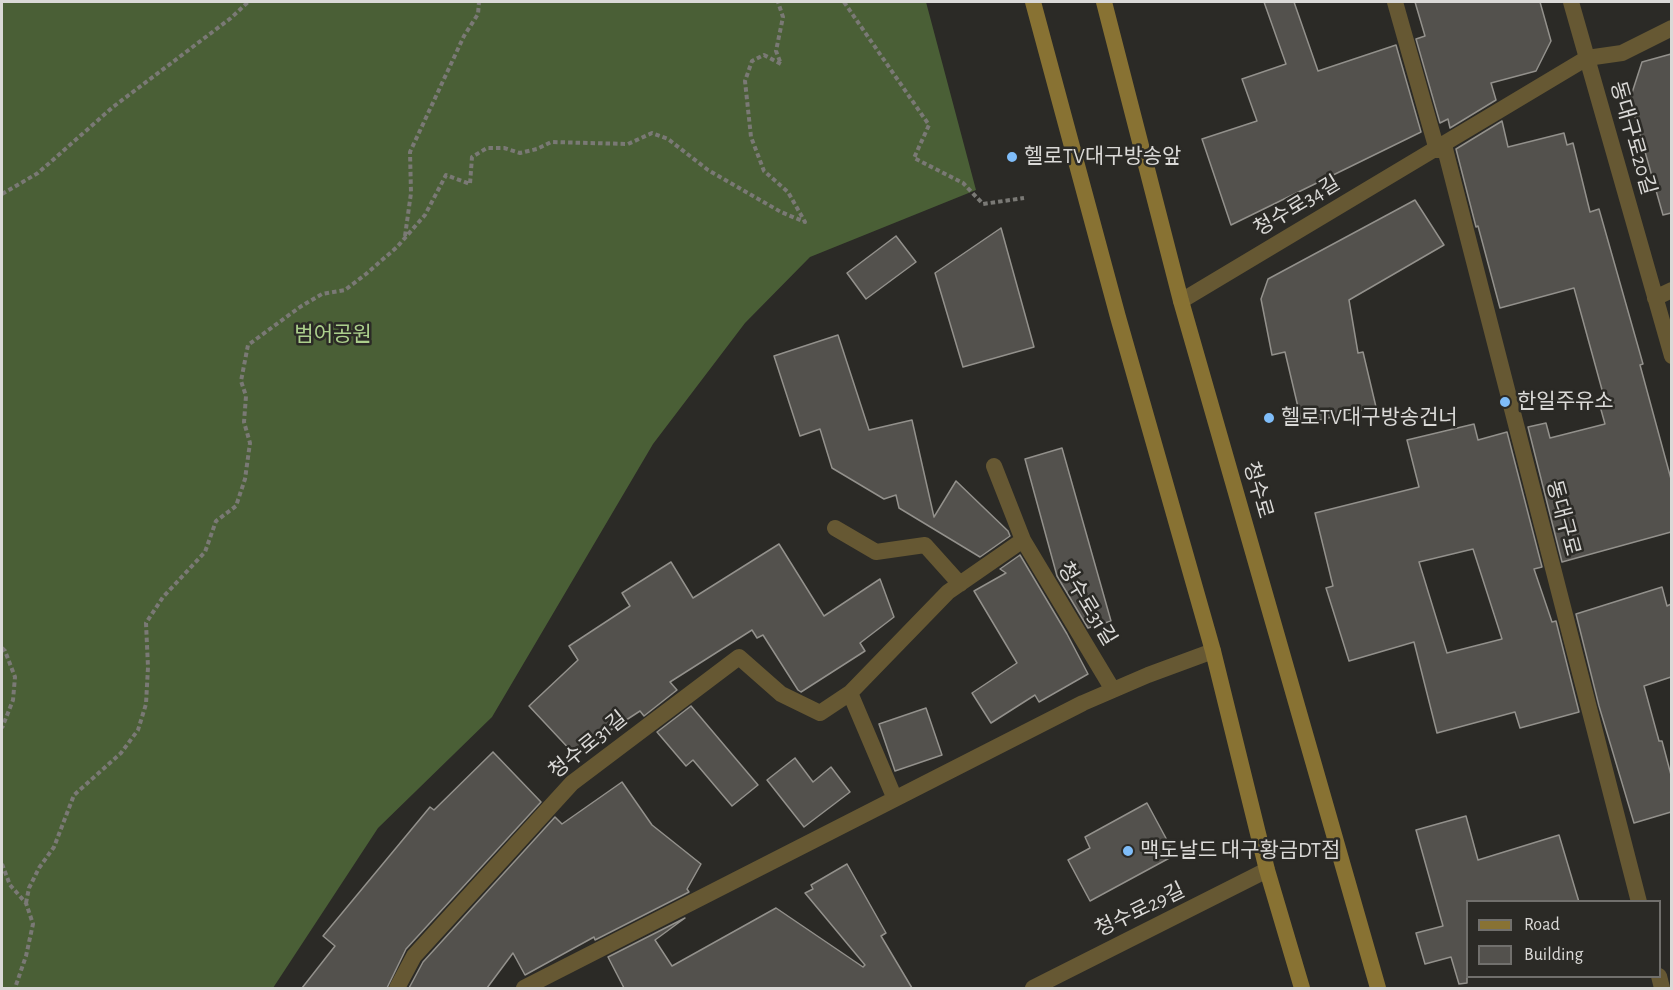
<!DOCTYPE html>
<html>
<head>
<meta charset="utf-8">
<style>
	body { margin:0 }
	#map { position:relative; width:1673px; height:990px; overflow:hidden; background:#2b2a26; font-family:"Alegreya Sans",sans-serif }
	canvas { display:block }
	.frame { position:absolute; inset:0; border:3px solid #dad9d7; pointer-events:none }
	.legend { position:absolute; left:1466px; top:900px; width:195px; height:78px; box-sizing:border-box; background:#2b2a26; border:2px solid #71706d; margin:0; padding:8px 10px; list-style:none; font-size:18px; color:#dad9d7 }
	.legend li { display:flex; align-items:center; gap:12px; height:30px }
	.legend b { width:30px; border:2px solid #71706d }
</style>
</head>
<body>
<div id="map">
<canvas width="1673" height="990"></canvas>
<div class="frame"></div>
<ul class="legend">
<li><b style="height:8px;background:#887233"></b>Road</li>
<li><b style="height:16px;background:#53514d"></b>Building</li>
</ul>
</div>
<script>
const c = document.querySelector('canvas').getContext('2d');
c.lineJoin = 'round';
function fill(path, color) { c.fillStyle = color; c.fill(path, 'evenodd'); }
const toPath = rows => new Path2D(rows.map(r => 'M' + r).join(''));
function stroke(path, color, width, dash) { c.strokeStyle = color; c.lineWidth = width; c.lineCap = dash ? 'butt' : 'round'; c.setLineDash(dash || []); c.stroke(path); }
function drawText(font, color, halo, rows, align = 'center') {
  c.font = font + ' "Alegreya Sans","Noto Sans KR",sans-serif'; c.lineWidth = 5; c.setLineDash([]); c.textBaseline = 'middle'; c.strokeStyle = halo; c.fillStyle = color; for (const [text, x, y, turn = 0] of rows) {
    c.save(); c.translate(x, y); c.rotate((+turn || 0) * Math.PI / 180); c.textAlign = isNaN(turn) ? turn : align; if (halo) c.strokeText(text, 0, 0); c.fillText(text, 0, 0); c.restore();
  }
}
fill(toPath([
	[2,2,926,2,976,190,810,257,745,323,653,444,492,717,378,828,273,988,2,988]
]), '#4a5f36');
const building = toPath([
	[1264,2,1294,2,1318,71,1396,45,1421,132,1231,225,1202,139,1257,121,1242,79,1286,64,1264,2],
	[1415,2,1540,2,1551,41,1536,71,1491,83,1496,100,1450,128,1448,119,1440,123,1416,39,1425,36,1415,2],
	[1671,54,1671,213,1663,215,1630,99,1642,62,1671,54],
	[1502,121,1508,147,1564,133,1567,145,1573,143,1590,212,1599,209,1643,364,1640,365,1671,479,1671,532,1562,562,1528,427,1546,423,1550,438,1605,424,1598,399,1604,397,1574,288,1500,308,1478,226,1476,227,1456,149,1502,121],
	[1415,200,1444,245,1349,300,1358,353,1363,352,1376,407,1302,424,1285,352,1272,355,1261,299,1268,279,1415,200],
	[1001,228,1034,347,963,367,935,273,1001,228],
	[896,236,916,262,866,299,847,273,896,236],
	[838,335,869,430,912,420,934,517,956,481,1008,531,1010,536,980,557,899,508,896,495,884,499,832,468,820,429,800,436,774,356,838,335],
	[1474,424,1478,440,1507,432,1542,567,1534,569,1552,622,1556,621,1579,712,1520,728,1515,712,1437,733,1414,642,1349,661,1326,588,1333,586,1315,513,1419,487,1407,440,1474,424],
	[1473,549,1502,639,1447,653,1419,562,1473,549],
	[1062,448,1111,621,1088,628,1057,576,1025,459,1062,448],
	[779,544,824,616,880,579,894,617,860,643,865,651,801,692,798,690,763,635,757,638,752,630,670,682,677,690,644,716,640,711,574,754,529,706,578,660,569,646,630,606,622,593,671,562,693,598,779,544],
	[1020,555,1067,634,1088,674,1039,702,1035,695,991,723,972,693,1017,663,974,591,1006,573,1000,569,1020,555],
	[1662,587,1667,606,1671,604,1671,677,1644,686,1659,741,1662,741,1671,775,1671,812,1634,823,1599,706,1576,614,1662,587],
	[691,706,758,785,732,806,693,760,686,766,657,732,691,706],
	[926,708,942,755,895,771,879,724,926,708],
	[493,752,541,802,406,949,387,988,302,988,335,946,323,936,430,807,434,810,493,752],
	[795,758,813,782,831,767,850,792,804,827,767,780,795,758],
	[622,782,652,825,701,864,687,889,689,892,595,940,594,937,525,975,513,953,487,988,409,988,423,962,555,817,562,824,622,782],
	[1147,803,1175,855,1090,901,1068,860,1090,848,1085,837,1147,803],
	[1466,816,1478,860,1559,835,1579,902,1467,902,1467,983,1459,984,1451,957,1425,964,1416,933,1443,926,1416,830,1466,816],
	[847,864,886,933,881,936,912,988,624,988,608,957,685,918,655,940,672,966,776,908,863,967,865,965,805,893,813,889,811,885,847,864]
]);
fill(building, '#53514d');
stroke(building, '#93918c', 1.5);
stroke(toPath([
	[844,2,929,125,914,158,963,183,983,204,1024,198],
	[2,194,38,173,113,107,231,18,248,2],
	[405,236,411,193,410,152,464,36,478,14,479,2],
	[2,648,5,651,15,677,13,700,2,728],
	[2,864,10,885,26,903,33,924,26,956,15,988],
	[26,903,29,888,39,868,54,847,74,795,121,753,138,730,146,704,148,667,146,623,163,597,205,552,216,521,236,506,245,479,250,443,244,422,246,396,241,381,248,345,300,307,322,294,345,290,366,274,397,247,425,215,446,175,470,184,472,157,487,148,504,148,520,153,537,149,551,142,628,144,652,133,668,139,708,170,781,212,805,222,788,192,764,171,751,137,745,81,752,61,764,55,781,64,776,51,783,17,778,2]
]), '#7a7975', 4, [4.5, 3]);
stroke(toPath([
	[1395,2,1437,150],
	[1571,2,1672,356],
	[1444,145,1639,902],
	[1655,298,1672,290],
	[1181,301,1587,58,1622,53,1672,28],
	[994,466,1023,540,1113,690],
	[835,528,876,552,925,545,960,584],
	[850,693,895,799],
	[1659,976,1662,988],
	[397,988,414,956,572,783,739,657,781,694,820,713,850,693,948,592,1023,540],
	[524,988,1083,703,1148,675,1213,651],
	[1033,988,1267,870]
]), '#665833', 16);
stroke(toPath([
	[1033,2,1118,317,1213,651,1267,870,1302,988],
	[1104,2,1181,301,1378,988]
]), '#887233', 16);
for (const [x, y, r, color] of [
	[1012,157,6,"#7fbdf9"],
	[1505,402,6,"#7fbdf9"],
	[1269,418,6,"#7fbdf9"],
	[1128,851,6,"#7fbdf9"]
]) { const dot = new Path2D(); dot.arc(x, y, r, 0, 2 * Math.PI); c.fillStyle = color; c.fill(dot); stroke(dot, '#2b2a26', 2); }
drawText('21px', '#dad9d7', '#2b2a26', [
	["동대구로20길",1633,138,74],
	["청수로34길",1297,206,-31],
	["청수로",1258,490,74],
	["동대구로",1563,518,75],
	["청수로31길",1087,604,59],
	["청수로31길",588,745,-39],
	["청수로29길",1140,910,-26]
]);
drawText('21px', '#dad9d7', '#2b2a26', [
	["헬로TV대구방송앞",1024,157],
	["한일주유소",1517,402],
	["헬로TV대구방송건너",1281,418],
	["맥도날드 대구황금DT점",1140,851]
], 'left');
drawText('21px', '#accf8c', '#2b2a26', [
	["범어공원",333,335]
]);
</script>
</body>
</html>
